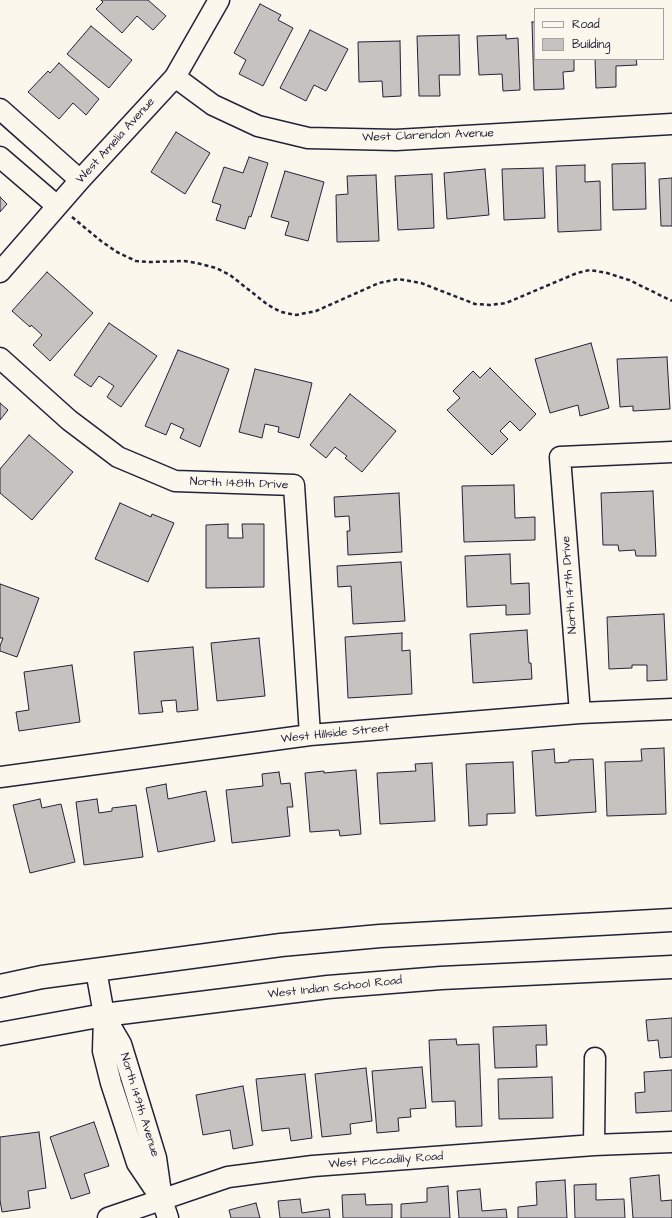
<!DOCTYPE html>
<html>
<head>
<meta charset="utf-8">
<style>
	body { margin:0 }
	#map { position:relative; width:672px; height:1218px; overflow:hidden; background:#fbf7ec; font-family:"Architects Daughter",sans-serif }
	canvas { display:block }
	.legend { position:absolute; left:534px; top:8px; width:130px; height:52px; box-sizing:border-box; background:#fbf7ec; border:1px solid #a4a2a5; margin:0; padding:5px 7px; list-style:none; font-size:12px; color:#22223b }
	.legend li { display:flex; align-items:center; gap:8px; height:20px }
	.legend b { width:20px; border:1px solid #a4a2a5 }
</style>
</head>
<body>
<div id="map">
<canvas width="672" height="1218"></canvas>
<ul class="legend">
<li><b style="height:5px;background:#fbf7ec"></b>Road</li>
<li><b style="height:11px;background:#c6c2c0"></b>Building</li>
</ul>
</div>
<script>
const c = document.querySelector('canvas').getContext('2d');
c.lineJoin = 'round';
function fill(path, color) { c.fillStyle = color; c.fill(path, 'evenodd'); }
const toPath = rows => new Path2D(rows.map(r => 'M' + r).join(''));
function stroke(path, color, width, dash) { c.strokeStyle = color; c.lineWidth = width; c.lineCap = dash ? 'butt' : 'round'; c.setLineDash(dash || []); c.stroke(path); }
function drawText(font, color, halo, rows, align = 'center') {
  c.font = font + ' "Architects Daughter",sans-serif'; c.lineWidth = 3; c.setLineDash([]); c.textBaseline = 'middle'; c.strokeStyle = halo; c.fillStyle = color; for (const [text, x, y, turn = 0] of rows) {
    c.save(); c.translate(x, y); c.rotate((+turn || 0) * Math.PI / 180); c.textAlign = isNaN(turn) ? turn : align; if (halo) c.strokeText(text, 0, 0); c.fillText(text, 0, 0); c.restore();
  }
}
const building = toPath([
	[101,0,148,0,166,16,153,30,137,16,122,33,96,9,103,2,101,0],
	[260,4,281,15,278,20,293,28,263,86,239,74,246,60,234,53,260,4],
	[532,22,535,22,535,59,574,59,574,71,563,72,564,89,534,90,532,22],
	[91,26,132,60,109,88,67,54,91,26],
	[310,30,348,49,326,91,314,85,306,101,280,88,310,30],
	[459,35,460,75,439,75,440,96,419,96,417,36,459,35],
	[506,35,506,39,518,38,520,90,503,91,502,74,479,75,477,36,506,35],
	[400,41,401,96,383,97,382,81,359,82,358,42,400,41],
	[595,59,636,59,637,65,616,66,616,87,596,88,595,59],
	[59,63,99,99,86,115,73,103,59,119,28,92,48,71,50,73,59,63],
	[176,132,210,153,185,194,151,172,176,132],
	[249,157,268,163,251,217,249,216,245,229,216,220,221,205,212,202,224,167,243,173,249,157],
	[645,163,646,209,613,210,612,164,645,163],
	[585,165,585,182,600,181,601,230,558,232,556,166,585,165],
	[543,168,545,218,504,220,502,169,543,168],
	[485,169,489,215,447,219,444,173,485,169],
	[285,171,324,182,308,241,285,235,289,222,271,217,285,171],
	[432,174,434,228,398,230,395,176,432,174],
	[376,175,379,241,337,242,336,195,348,194,347,176,376,175],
	[672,178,672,226,661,226,659,179,672,178],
	[0,197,7,204,0,212,0,197],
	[47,272,93,313,50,361,33,345,42,335,31,325,30,327,12,311,47,272],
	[109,323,157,356,121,407,107,397,114,386,99,376,91,387,74,375,109,323],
	[591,343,609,408,580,416,578,405,550,413,535,359,591,343],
	[178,350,229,369,200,447,180,438,184,429,171,423,166,435,145,426,178,350],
	[667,357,670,409,633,411,633,406,620,407,617,359,667,357],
	[490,368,536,414,520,431,510,421,500,431,508,439,492,455,447,410,460,398,453,391,473,371,480,378,490,368],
	[255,369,312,383,299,438,278,432,279,427,265,424,262,438,239,432,255,369],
	[350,394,396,431,362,472,345,458,347,456,335,447,326,458,310,445,350,394],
	[0,403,8,410,0,420,0,403],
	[29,435,73,472,32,520,0,493,0,469,29,435],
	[514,485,515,518,535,517,535,540,464,542,462,486,514,485],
	[653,491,656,556,636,556,635,550,619,551,618,545,603,545,601,493,653,491],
	[399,493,402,552,348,555,347,531,350,531,349,516,335,517,334,497,399,493],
	[120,503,151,517,152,514,174,523,148,582,95,559,120,503],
	[228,524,228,538,243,538,242,524,264,524,264,587,206,588,206,525,228,524],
	[510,554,511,584,529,583,530,614,506,615,506,605,467,607,465,556,510,554],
	[401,562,405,621,353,624,351,586,338,587,337,566,401,562],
	[0,584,39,598,17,657,0,651,0,646,3,638,0,638,0,584],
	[664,614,667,680,647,681,647,665,632,665,632,668,609,669,607,617,664,614],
	[527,630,529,663,531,663,532,679,473,683,470,634,527,630],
	[402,633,402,651,410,650,412,694,348,698,345,637,402,633],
	[259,638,265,696,217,701,211,643,259,638],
	[193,647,198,710,177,712,176,700,161,701,163,712,139,714,134,652,193,647],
	[72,665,80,722,19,731,16,712,29,710,24,672,72,665],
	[664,748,666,814,607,816,605,762,642,761,641,749,664,748],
	[554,749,555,763,569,762,569,760,593,759,596,812,536,816,532,751,554,749],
	[513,762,515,813,487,814,487,825,469,826,466,764,513,762],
	[432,763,435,821,380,824,377,773,416,771,415,764,432,763],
	[356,770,361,834,340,836,339,830,310,832,305,773,324,771,324,773,356,770],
	[279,772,281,784,290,783,293,807,287,807,290,836,232,843,226,790,263,786,262,774,279,772],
	[166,784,168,799,206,791,215,841,158,852,146,788,166,784],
	[40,799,42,808,61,804,75,862,30,873,13,805,40,799],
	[97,799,99,813,112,811,112,808,136,805,143,857,84,865,76,802,97,799],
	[672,1018,672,1057,660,1058,658,1040,648,1041,646,1020,672,1018],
	[546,1025,547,1045,536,1045,537,1067,495,1068,493,1027,546,1025],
	[456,1039,457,1045,479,1044,482,1126,456,1127,455,1101,432,1102,429,1040,456,1039],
	[422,1067,426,1108,410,1109,411,1117,398,1118,399,1131,377,1133,372,1071,422,1067],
	[366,1068,372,1121,350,1124,351,1134,322,1137,315,1074,366,1068],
	[672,1070,672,1111,636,1113,635,1093,645,1092,644,1072,672,1070],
	[305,1074,312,1138,291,1141,289,1128,262,1131,256,1079,305,1074],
	[552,1077,553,1118,499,1119,498,1079,552,1077],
	[243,1086,253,1145,233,1149,230,1130,203,1135,196,1095,243,1086],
	[94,1122,109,1166,84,1174,90,1193,71,1199,50,1137,94,1122],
	[39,1132,46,1188,28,1191,30,1208,2,1212,0,1200,0,1137,39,1132],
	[659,1175,661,1201,672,1200,672,1218,633,1218,630,1178,659,1175],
	[565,1180,567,1218,518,1218,518,1207,537,1205,536,1182,565,1180],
	[596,1184,596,1200,624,1199,625,1218,575,1218,574,1185,596,1184],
	[448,1186,450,1218,401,1218,401,1204,427,1202,427,1188,448,1186],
	[480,1189,482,1211,506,1209,507,1218,459,1218,457,1191,480,1189],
	[365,1194,366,1205,392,1204,392,1218,343,1218,342,1195,365,1194],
	[300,1199,302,1213,329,1209,330,1218,280,1218,278,1201,300,1199],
	[256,1203,260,1218,231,1218,229,1210,256,1203]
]);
fill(building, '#c6c2c0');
stroke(building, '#22223b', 1);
const minor = toPath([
	[175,77,213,105,258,126,308,138,396,140,672,124],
	[0,109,80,180],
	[0,157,57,206],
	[0,272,80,180,175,77,219,0],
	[0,358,69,420,118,457,175,481,294,485,310,735],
	[580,713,560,457,672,452],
	[0,777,310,735,580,713,672,709],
	[96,970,104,1015,103,1051,111,1083,137,1163,162,1200],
	[104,1015,121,1044,156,1158,162,1200,168,1218],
	[594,1145,595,1058],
	[108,1218,228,1177,313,1166,594,1145,672,1142]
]);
const secondary = toPath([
	[0,986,42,977,281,945,380,936,672,920],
	[0,1034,104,1015,328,987,441,978,672,967]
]);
stroke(minor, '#22223b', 23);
stroke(secondary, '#22223b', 25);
stroke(toPath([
	[72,217,101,241,117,252,136,261,149,262,184,261,197,263,216,268,230,275,268,305,281,312,296,315,316,311,379,283,398,279,421,283,475,304,490,305,506,303,577,273,590,270,607,273,629,280,672,301]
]), '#22223b', 2.5, [4, 3]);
stroke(minor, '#fbf7ec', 20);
stroke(secondary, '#fbf7ec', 22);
drawText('12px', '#22223b', '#fbf7ec', [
	["West Clarendon Avenue",428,136,-2],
	["West Amelia Avenue",116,141,-48],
	["North 148th Drive",239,484,2],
	["North 147th Drive",570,585,-94],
	["West Hillside Street",335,734,-6],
	["West Indian School Road",335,988,-6],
	["North 149th Avenue",139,1105,73],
	["West Piccadilly Road",386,1161,-4]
]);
</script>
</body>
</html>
